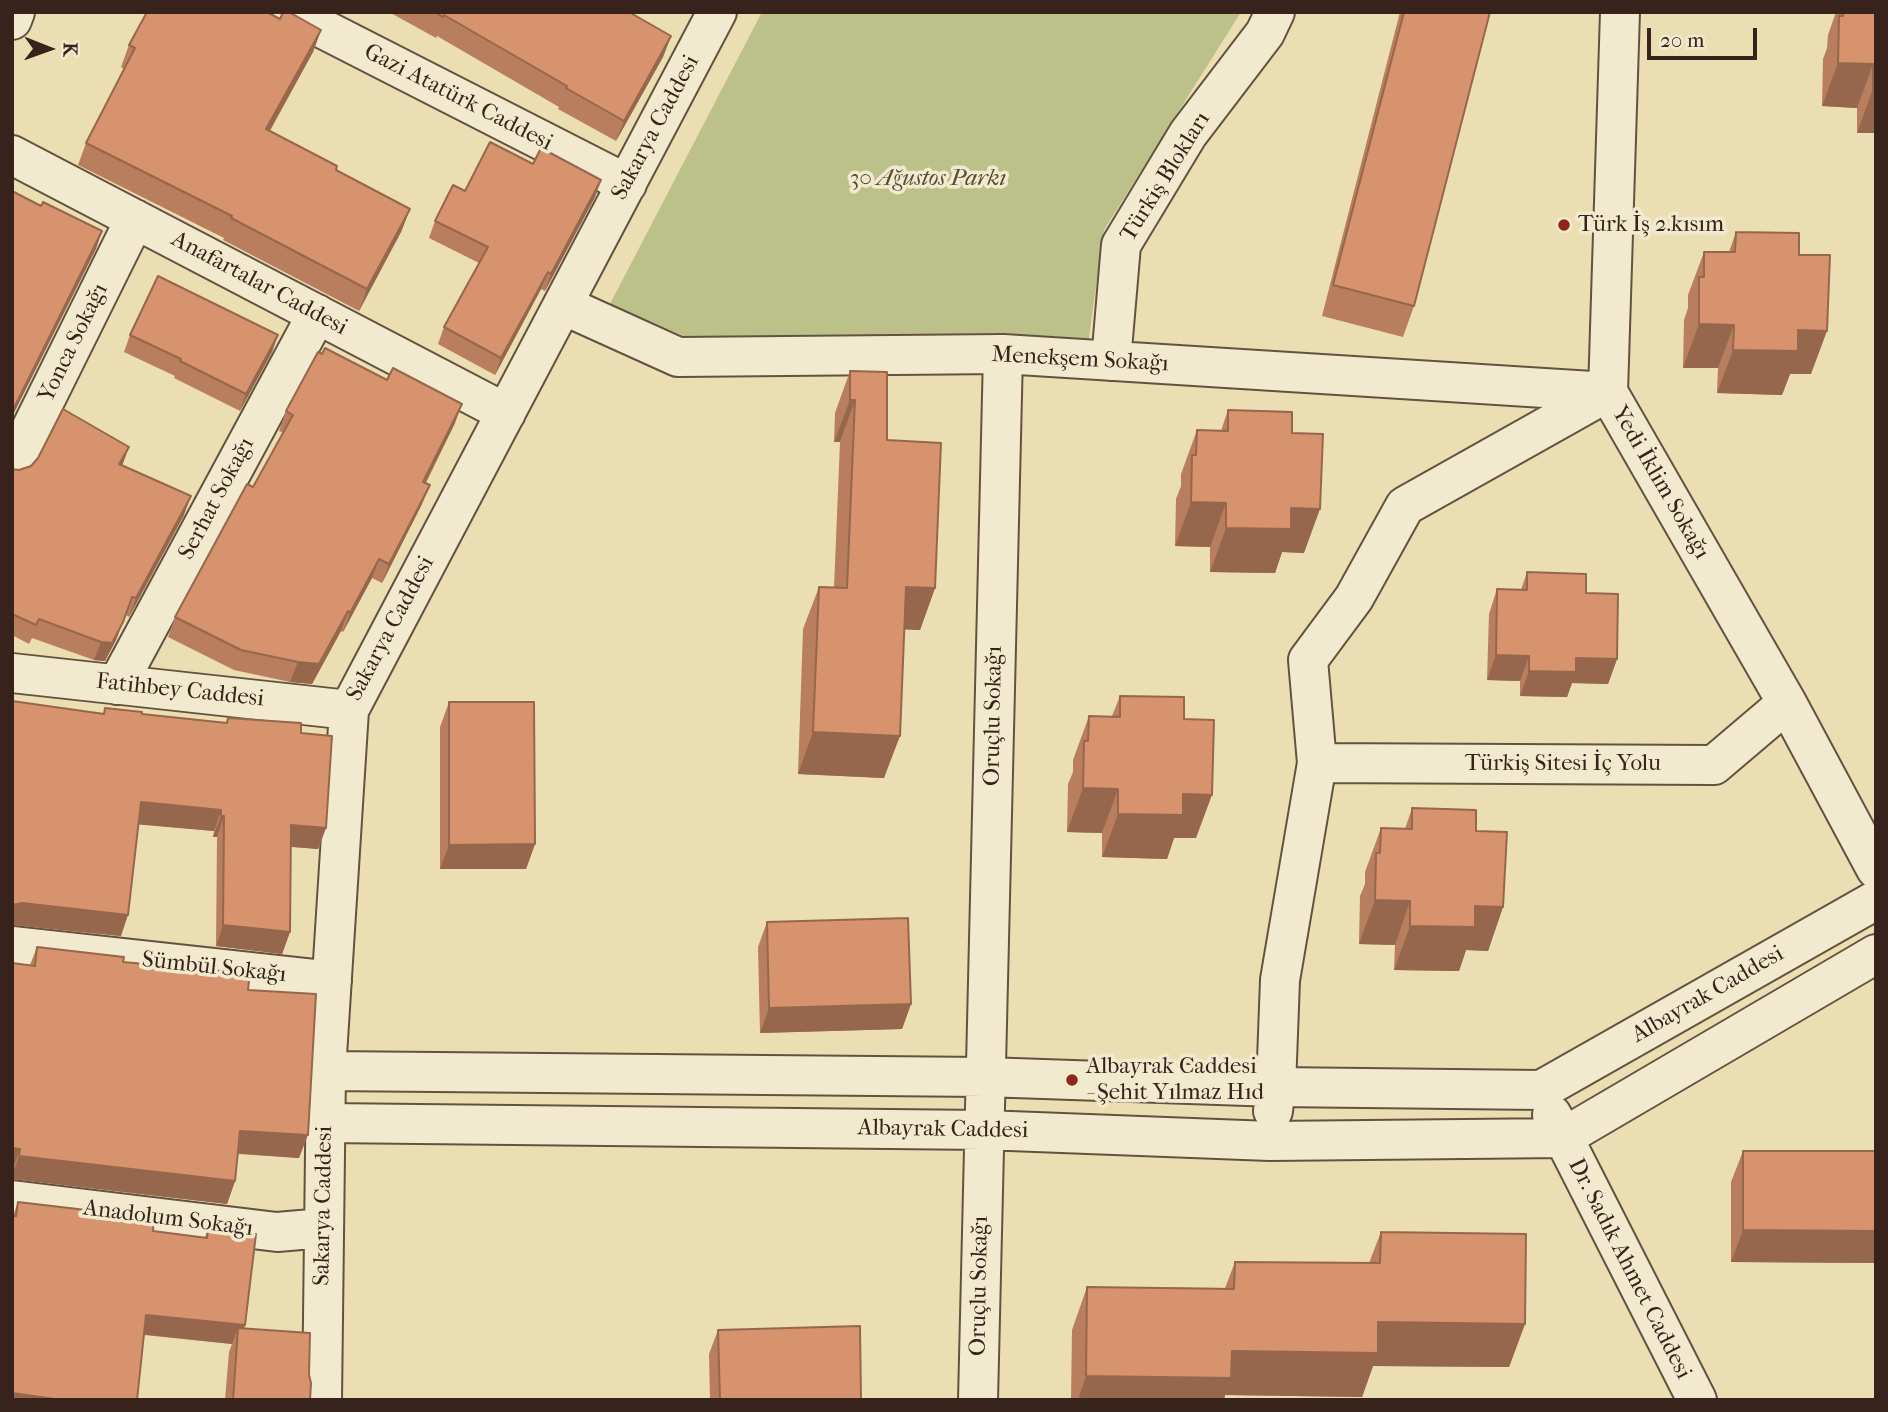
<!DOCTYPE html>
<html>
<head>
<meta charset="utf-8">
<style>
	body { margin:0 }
	#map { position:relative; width:1888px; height:1412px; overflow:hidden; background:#ebdeb3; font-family:"IM FELL French Canon",serif }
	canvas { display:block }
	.frame { position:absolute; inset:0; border:14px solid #37231b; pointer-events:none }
	.north { position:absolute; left:14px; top:14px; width:70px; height:70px; -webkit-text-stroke:5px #f2eace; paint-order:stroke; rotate:91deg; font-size:19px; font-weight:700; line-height:28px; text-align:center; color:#37231b }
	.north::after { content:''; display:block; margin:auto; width:24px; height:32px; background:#37231b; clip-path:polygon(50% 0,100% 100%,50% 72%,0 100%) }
	.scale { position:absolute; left:1647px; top:28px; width:110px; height:32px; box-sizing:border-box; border:4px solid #37231b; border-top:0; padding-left:9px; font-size:21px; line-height:24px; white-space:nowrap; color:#37231b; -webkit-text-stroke:5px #f2eace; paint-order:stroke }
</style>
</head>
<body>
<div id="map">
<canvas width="1888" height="1412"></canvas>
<div class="frame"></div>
<div class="north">K</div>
<div class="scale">20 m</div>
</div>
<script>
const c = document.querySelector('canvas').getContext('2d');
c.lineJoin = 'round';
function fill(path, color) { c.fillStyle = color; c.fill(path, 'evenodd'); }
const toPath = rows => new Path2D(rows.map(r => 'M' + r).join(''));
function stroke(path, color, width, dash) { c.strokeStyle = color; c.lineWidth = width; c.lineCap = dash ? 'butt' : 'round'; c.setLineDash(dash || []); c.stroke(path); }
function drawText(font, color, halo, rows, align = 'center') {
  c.font = font + ' "IM FELL French Canon",serif'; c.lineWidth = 7; c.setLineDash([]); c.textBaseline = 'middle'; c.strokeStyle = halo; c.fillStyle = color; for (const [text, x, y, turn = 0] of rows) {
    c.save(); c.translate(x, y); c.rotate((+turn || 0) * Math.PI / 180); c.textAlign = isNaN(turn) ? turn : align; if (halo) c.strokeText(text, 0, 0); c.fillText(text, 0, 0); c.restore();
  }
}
fill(toPath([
	[762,12,1241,12,1104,230,1087,351,691,339,610,304]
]), '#bcc089');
const minor = toPath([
	[290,12,627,184],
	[1620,12,1608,392,1787,703,1876,869],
	[12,20,15,12],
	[12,155,506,413],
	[563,305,678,357,1003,354,1608,392],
	[1111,361,1121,245,1188,134,1265,33,1275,12],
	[12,467,135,219],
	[12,673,349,710],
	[117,685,317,314],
	[1317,763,1308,660,1354,598,1405,506,1608,392],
	[12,946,332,981],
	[326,1071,985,1077,1276,1087,1541,1090,1876,900],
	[1273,1111,1276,1087,1280,980,1317,763,1714,765,1787,703],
	[1552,1115,1697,1400],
	[325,1123,984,1130,1270,1141,1562,1138,1876,954],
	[12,1200,277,1232,324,1228],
	[322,1400,326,1071,349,710,717,12],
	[978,1400,1003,354]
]);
stroke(minor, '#645241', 42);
stroke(minor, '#f2eace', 38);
fill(toPath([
	[389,12,629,12,671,36,663,57,616,141,558,109,559,107,437,36,436,38],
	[1400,12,1490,12,1414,306,1403,337,1322,316],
	[1836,12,1876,12,1876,133,1857,133,1857,108,1822,106,1823,59,1827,48,1828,35],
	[280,19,321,30,313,52,270,131,336,170,410,209,401,232,359,311,223,240,224,238,78,165,86,143,124,69,121,67,129,45],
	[533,164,601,180,595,197,545,291,541,289,495,375,438,344,444,327,479,263,429,238,435,221],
	[1736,232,1799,255,1811,374,1790,374,1782,395,1717,393,1718,368,1683,368,1684,320,1688,308,1688,295,1704,252,1729,252],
	[130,335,278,335,272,352,240,411,174,378,175,376,124,352],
	[850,371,887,440,935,588,920,630,904,629,884,778,798,774,803,629,819,587,834,588,840,442,834,442,835,413],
	[1228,410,1292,433,1304,553,1282,552,1275,573,1210,572,1210,547,1175,546,1176,499,1181,486,1181,474,1197,430,1221,431],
	[286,411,455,423,426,483,422,504,382,583,372,578,343,632,341,631,312,684,290,682,234,670,168,637,175,617,253,487,283,433,279,431],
	[129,447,122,465,184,515,129,617,126,615,116,640,105,661,94,660,32,638,29,644,12,635,12,469,19,470],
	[1527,572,1586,593,1617,659,1608,684,1572,683,1567,697,1520,696,1520,681,1487,680,1489,614,1497,589,1521,590],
	[1120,696,1184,719,1196,838,1174,838,1167,859,1102,857,1102,833,1067,832,1068,784,1073,772,1073,760,1089,716,1112,716],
	[12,701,103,714,142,714,226,723,228,718,301,733,326,828,318,849,291,847,290,932,282,954,216,946,217,837,213,837,214,831,139,824,121,936,12,925],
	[449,702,535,844,526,869,440,869,440,727],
	[1412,808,1476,831,1503,907,1488,951,1466,950,1459,971,1394,970,1395,945,1359,944,1360,896,1365,884,1365,872,1381,828,1405,829],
	[767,922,911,1004,902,1029,760,1033,758,947],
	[37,947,123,962,222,971,223,968,248,990,299,1158,238,1154,235,1181,227,1204,12,1179,12,963,30,965],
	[1743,1151,1876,1151,1876,1263,1731,1262,1731,1182],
	[18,1202,153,1231,205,1237,208,1229,245,1325,244,1328,310,1400,225,1400,229,1352,232,1344,144,1335,13,1216],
	[1381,1232,1525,1324,1509,1367,1373,1366,1362,1397,1225,1395,1224,1400,1071,1400,1072,1330,1087,1287,1225,1288,1235,1262,1369,1263],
	[718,1330,861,1400,710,1400,709,1354]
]), '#b87e5e');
fill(toPath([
	[321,30,313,52,258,151,266,129],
	[671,36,663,57,616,141,624,121],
	[1838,63,1873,64,1857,108,1822,106],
	[1873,89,1876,89,1876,133,1857,133],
	[601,180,595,197,545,291,551,274],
	[410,209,401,232,359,311,367,289],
	[102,231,96,249,12,417,12,412],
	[548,272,541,289,495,375,501,358],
	[1699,324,1734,325,1718,368,1683,368],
	[1798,330,1827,331,1811,374,1790,374,1782,395,1717,393,1733,350],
	[278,335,272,352,240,411,246,394],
	[850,400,855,400,840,442,834,442],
	[462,404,455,423,416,501,423,482],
	[129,447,122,466,119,464],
	[430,485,422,504,382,583,389,564],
	[191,496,184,515,129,617,136,598],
	[1191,502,1226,503,1210,547,1175,546],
	[1291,508,1320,509,1304,553,1282,552,1275,573,1210,572,1226,528],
	[379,559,372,578,343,632,350,613],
	[906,587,935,588,920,630,890,629],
	[132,597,116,640,105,661,94,660,101,642],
	[348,611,341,631,312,684,290,682,298,662],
	[1496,655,1529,656,1520,681,1487,680],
	[1576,658,1617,659,1608,684,1572,683,1567,697,1520,696,1529,671],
	[813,732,900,736,884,778,798,774],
	[1083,788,1118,789,1102,833,1067,832],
	[1183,794,1212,795,1196,838,1174,838,1167,859,1102,857,1118,814],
	[141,802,221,810,214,831,133,824],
	[221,816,224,816,217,837,213,837],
	[291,825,326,828,318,849,283,846],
	[535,844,526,869,440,869,449,845],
	[1375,900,1410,901,1395,945,1359,944],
	[22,903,128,915,121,936,12,925,12,905],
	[1475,906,1503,907,1488,951,1466,950,1459,971,1394,970,1410,926],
	[223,925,290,932,282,954,216,946],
	[911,1004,902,1029,760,1033,769,1008],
	[240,1131,308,1135,299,1158,232,1153],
	[12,1148,20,1149,12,1171],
	[19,1156,235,1181,227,1204,12,1179,12,1176],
	[1743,1230,1876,1231,1876,1263,1731,1262],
	[146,1315,245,1325,238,1345,238,1328,232,1344,139,1334],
	[1378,1322,1525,1324,1509,1367,1373,1366,1362,1397,1225,1395,1224,1400,1078,1400,1086,1376],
	[12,1393,62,1400,12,1400]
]), '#96674c');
const building = toPath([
	[147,12,267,12,280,19,283,12,289,12,321,30,266,129,337,166,336,170,410,209,367,289,231,218,232,216,86,143,135,48,129,45,147,12],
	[435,12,629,12,671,36,624,121,566,88,567,86,444,15,443,17,435,12],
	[1404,12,1490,12,1414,306,1333,285,1404,12],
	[1843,12,1876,12,1876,89,1873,89,1873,64,1838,63,1839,16,1843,16,1843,12],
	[490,142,533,164,541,148,601,180,551,274,548,272,501,358,444,327,488,247,435,221,453,185,465,191,490,142],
	[12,191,41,206,43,202,102,231,12,412,12,191],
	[1736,232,1799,233,1799,255,1830,255,1827,331,1798,330,1798,351,1733,350,1734,325,1699,324,1699,277,1704,277,1704,252,1735,252,1736,232],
	[158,276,278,335,246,394,180,361,181,359,130,335,158,276],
	[325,348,387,380,393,368,462,404,423,482,430,485,389,564,379,559,350,613,348,611,319,664,298,662,241,650,175,617,247,484,253,487,293,415,286,411,318,352,322,354,325,348],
	[850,371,887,372,887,440,941,443,935,588,906,587,900,736,813,732,819,587,847,588,855,400,850,400,850,371],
	[63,409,129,447,119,464,191,496,136,598,132,597,123,622,112,643,101,642,39,619,36,625,12,614,12,469,19,470,31,466,38,458,63,409],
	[1228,410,1292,412,1292,433,1323,434,1320,509,1291,508,1291,529,1226,528,1226,503,1191,502,1192,455,1196,455,1197,430,1228,431,1228,410],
	[1527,572,1586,574,1586,593,1618,594,1617,659,1576,658,1576,672,1529,671,1529,656,1496,655,1497,589,1527,590,1527,572],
	[1120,696,1184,697,1184,719,1214,720,1212,795,1183,794,1183,815,1118,814,1118,789,1083,788,1084,741,1088,741,1089,716,1120,717,1120,696],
	[12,701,104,714,105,708,142,712,142,714,227,723,228,718,301,723,301,733,332,736,326,828,291,825,290,932,223,925,224,816,221,816,221,810,141,802,128,915,22,903,12,905,12,701],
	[449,702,534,702,535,844,449,845,449,702],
	[1412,808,1476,810,1476,831,1507,832,1503,907,1475,906,1475,927,1410,926,1410,901,1375,900,1376,853,1380,853,1381,828,1412,829,1412,808],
	[908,918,911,1004,769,1008,767,922,908,918],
	[37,947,124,957,123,962,223,971,223,968,250,971,248,990,316,994,308,1135,240,1131,235,1181,19,1156,20,1149,12,1148,12,963,35,966,37,947],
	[1743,1151,1876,1151,1876,1231,1743,1230,1743,1151],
	[18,1202,154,1218,153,1231,207,1238,208,1229,256,1234,245,1325,146,1315,137,1400,62,1400,12,1393,12,1216,16,1216,18,1202],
	[1381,1232,1526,1234,1525,1324,1378,1322,1378,1353,1232,1351,1231,1378,1086,1376,1087,1287,1234,1289,1235,1262,1380,1263,1381,1232],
	[860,1326,861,1400,720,1400,718,1330,860,1326],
	[238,1328,310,1333,309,1375,311,1383,310,1400,233,1400,238,1328]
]);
fill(building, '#d6936d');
stroke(building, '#96674c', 2);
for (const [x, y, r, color] of [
	[1564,225,7,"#8f2418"],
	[1072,1080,7,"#8f2418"]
]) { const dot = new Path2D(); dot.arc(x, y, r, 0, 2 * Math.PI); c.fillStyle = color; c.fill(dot); stroke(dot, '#f2eace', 2.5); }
drawText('23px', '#37231b', '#f2eace', [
	["Gazi Atatürk Caddesi",458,98,27],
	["Sakarya Caddesi",656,128,-62],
	["Türkiş Blokları",1166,177,-58],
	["Anafartalar Caddesi",259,284,28],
	["Yonca Sokağı",74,343,-64],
	["Menekşem Sokağı",1080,360,3],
	["Yedi İklim Sokağı",1660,483,60],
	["Serhat Sokağı",217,499,-62],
	["Sakarya Caddesi",391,629,-62],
	["Fatihbey Caddesi",180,691,6],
	["Oruçlu Sokağı",994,716,-89],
	["Türkiş Sitesi İç Yolu",1563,764],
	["Sümbül Sokağı",214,968,6],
	["Albayrak Caddesi",1708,995,-30],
	["Albayrak Caddesi",943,1130,1],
	["Sakarya Caddesi",324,1206,-89],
	["Anadolum Sokağı",168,1219,7],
	["Dr. Sadık Ahmet Caddesi",1629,1269,63],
	["Oruçlu Sokağı",980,1286,-89]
]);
drawText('italic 23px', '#584a36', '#f2eace', [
	["30 Ağustos Parkı",928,179]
]);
drawText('23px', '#37231b', '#f2eace', [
	["Türk İş 2.kısım",1578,225],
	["Albayrak Caddesi",1086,1067],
	["- Şehit Yılmaz Hıd",1086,1093]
], 'left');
</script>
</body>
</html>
